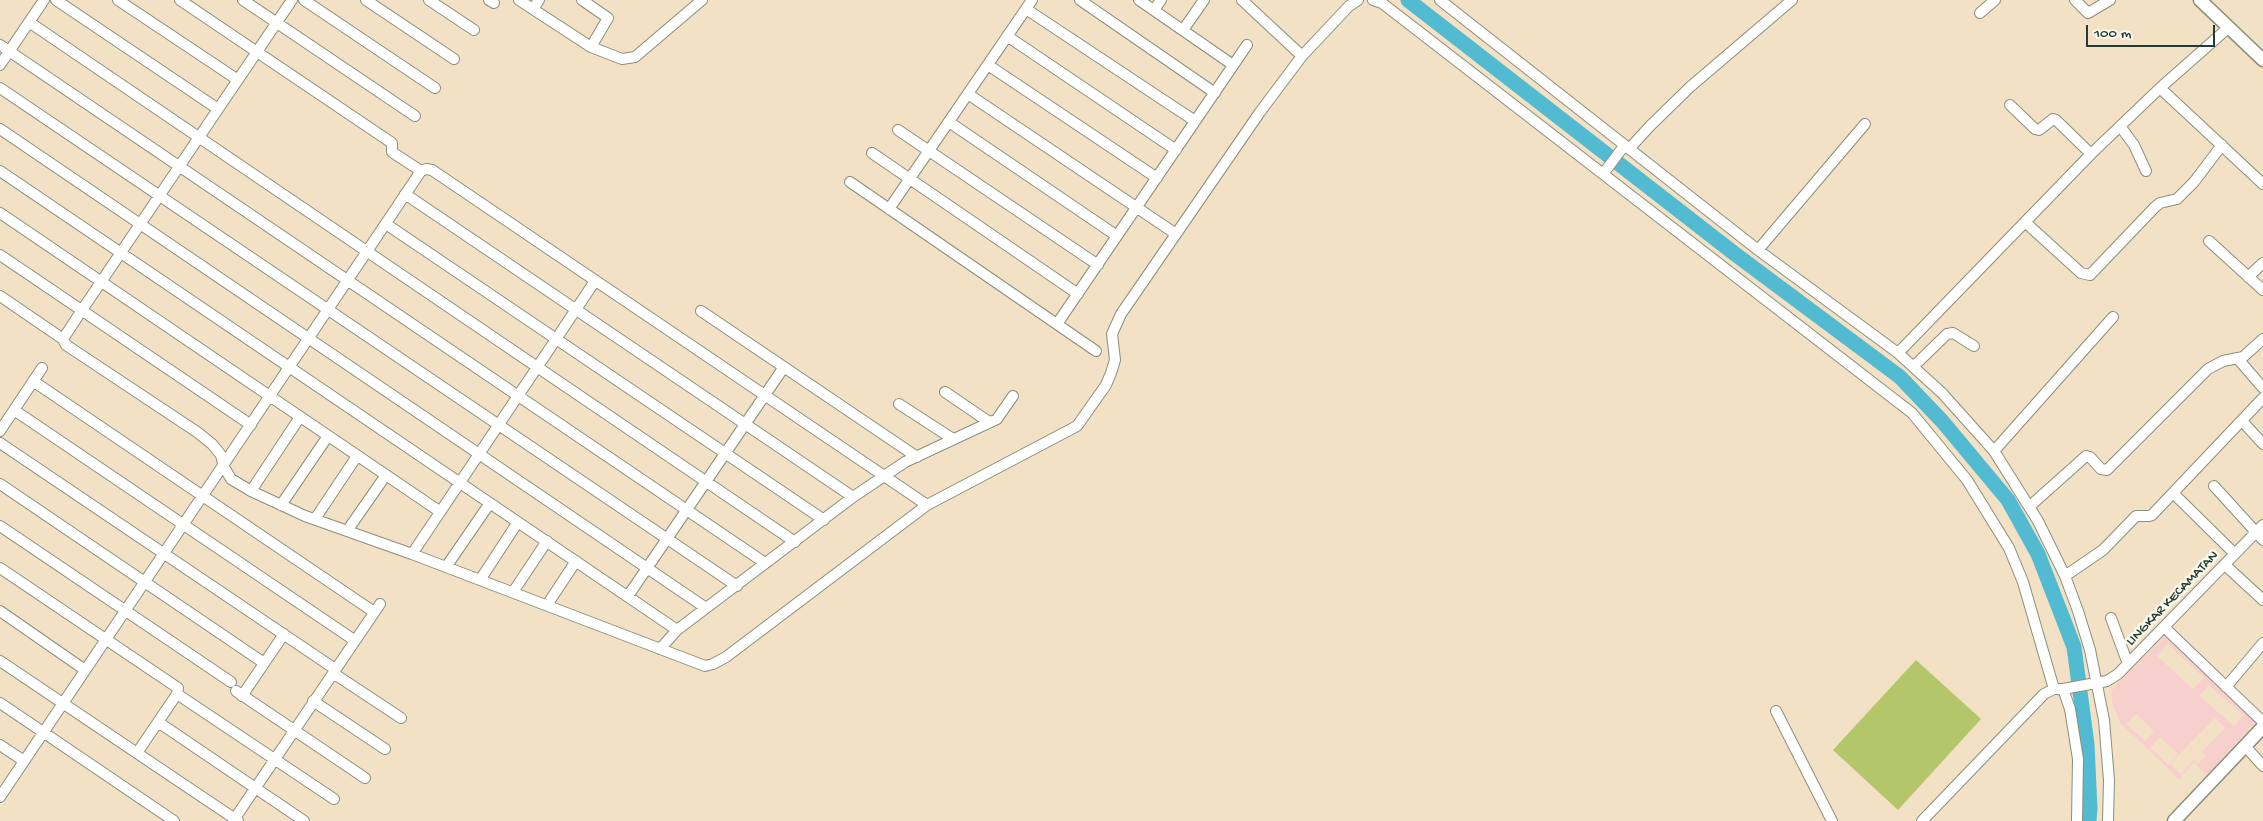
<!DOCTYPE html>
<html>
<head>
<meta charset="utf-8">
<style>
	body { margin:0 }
	#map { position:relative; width:2263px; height:821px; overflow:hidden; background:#f3e1c5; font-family:"Gochi Hand",sans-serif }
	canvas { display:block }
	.scale { position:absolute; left:2086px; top:25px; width:129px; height:22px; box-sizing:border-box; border:2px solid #1f3d34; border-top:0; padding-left:6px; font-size:15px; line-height:18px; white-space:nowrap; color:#1f3d34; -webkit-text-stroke:4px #fbf7ec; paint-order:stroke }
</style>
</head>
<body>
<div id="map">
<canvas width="2263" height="821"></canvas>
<div class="scale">100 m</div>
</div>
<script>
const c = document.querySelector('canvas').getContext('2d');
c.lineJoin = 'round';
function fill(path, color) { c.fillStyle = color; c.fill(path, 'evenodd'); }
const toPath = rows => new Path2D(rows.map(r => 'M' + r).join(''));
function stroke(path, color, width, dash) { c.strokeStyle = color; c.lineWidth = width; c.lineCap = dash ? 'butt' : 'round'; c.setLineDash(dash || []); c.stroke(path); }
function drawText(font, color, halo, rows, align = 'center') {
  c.font = font + ' "Gochi Hand",sans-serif'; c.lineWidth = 5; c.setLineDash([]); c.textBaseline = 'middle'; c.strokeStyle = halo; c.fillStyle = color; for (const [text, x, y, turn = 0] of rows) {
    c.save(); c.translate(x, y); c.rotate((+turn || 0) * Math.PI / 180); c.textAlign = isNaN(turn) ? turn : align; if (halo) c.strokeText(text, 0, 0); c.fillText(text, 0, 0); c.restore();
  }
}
fill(toPath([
	[2165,636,2257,721,2207,775,2194,762,2179,779,2121,724,2112,703,2112,690],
	[2168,644,2204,678,2193,689,2157,656],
	[2209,685,2243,715,2234,726,2200,696],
	[2136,714,2154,731,2145,741,2126,724],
	[2215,718,2225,728,2202,752,2206,755,2198,764,2194,760,2181,774,2170,764],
	[2160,737,2178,754,2169,765,2150,748]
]), '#f7d0ce');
fill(toPath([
	[1916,660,1981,719,1898,810,1833,750]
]), '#b3c66a');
stroke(toPath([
	[1408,0,1735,254,1900,377,1942,421,2008,500,2038,554,2074,647,2087,744,2090,809,2089,821]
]), '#53bbd1', 15);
const minor = toPath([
	[56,0,218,109],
	[118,0,238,80],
	[180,0,392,143,392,152,421,171],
	[243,0,415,116],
	[292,0,82,310,63,339,66,345,197,432,212,444,221,455,224,467,231,479,251,491,305,516,412,554,705,666,713,664,726,657,927,505,1077,426,1106,385,1111,373,1115,360,1112,334,1121,314,1260,112,1302,56,1349,6,1358,0],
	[304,0,435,88],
	[366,0,454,59],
	[429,0,474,30],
	[489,0,494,3],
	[519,0,591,47,622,59,635,57,702,0],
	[582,0,608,18,591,47],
	[1080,0,1215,93],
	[1139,0,1233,65],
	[1242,0,1302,56],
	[1373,0,1382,3,1912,413,1967,480,2009,548,2023,582,2054,689],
	[1440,0,1758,250,1898,353,1942,393,1994,451,2038,521,2065,576,2078,611,2090,650,2104,720,2109,780,2108,821],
	[2075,0,2088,13,2110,0],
	[533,9,539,0],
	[1026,9,1195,121],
	[1154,10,1161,0],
	[1980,13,1995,0],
	[29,22,795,542],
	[1183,30,1204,0],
	[1007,36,1176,150],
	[0,45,765,563],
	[0,65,44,0],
	[988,65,1157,178],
	[0,88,737,586],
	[2160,88,2263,184],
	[968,94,1176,234],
	[2010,105,2035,129,2039,130,2053,119,2056,120,2091,154],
	[949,122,1117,236],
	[2120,126,2134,145,2146,171],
	[0,129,706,608],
	[898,130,1098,265],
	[1629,149,1650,126,1690,87,1792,0],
	[872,153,1078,294],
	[0,171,677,630],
	[1603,174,1624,146],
	[850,182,1096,351],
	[405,194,853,497],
	[889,209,1032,0],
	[0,213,439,511],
	[2025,222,2081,273,2090,275,2155,207,2160,203,2177,199,2194,182,2222,145],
	[386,224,824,520],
	[2209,241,2263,290],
	[1758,250,1865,124],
	[0,255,251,425],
	[2248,277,2263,263],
	[0,296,63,339],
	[701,311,917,457],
	[1057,324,1247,45],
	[1898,353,2091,154,2160,88,2228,28],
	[2238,359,2263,388],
	[1914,366,1947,334,1953,333,1974,346],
	[33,381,374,612],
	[945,392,989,422],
	[899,404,953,439],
	[14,410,354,640],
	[2242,421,2263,444],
	[0,431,42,368],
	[0,443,335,669],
	[1994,451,2113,317],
	[0,484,264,663],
	[2214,486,2263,540],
	[251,491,300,417],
	[2173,493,2235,554],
	[281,505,328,436],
	[2030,506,2086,456,2090,457,2101,469,2107,470,2208,369,2223,361,2243,357,2263,339],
	[315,519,357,456],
	[0,526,231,682],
	[347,531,386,475],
	[412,554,595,281],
	[2225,565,2263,600],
	[446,567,490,503],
	[0,568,178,688,177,694,137,753],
	[2065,576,2103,550,2136,516,2149,516,2152,515,2263,398],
	[480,580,518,522],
	[513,592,547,541],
	[628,596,784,367],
	[547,605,576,561],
	[0,611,85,670],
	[2111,618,2128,664],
	[2165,628,2263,722],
	[660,649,677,630,853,497,905,462,997,419,1013,396],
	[0,661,238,821],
	[333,673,401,718],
	[2226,687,2263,643],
	[2063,689,2070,709,2078,759,2077,821],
	[236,691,365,778],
	[177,694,334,799],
	[242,696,284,634],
	[313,701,385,749],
	[0,703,174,821],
	[1776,711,1832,821],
	[158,722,304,821],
	[0,745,24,761],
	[2245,746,2263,766],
	[0,797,421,171,426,169,432,170,927,505],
	[233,821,380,604],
	[1922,821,2044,694,2054,689,2063,689,2107,681,2118,674,2263,525]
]);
const major = toPath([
	[2200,0,2263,60],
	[2174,821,2263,727]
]);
stroke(minor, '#898f7c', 12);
stroke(major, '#898f7c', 15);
stroke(minor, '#fff', 10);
stroke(major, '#fff', 12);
drawText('14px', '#1f3d34', '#fbf7ec', [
	["LINGKAR KECAMATAN",2173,599,-46]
]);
</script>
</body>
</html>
